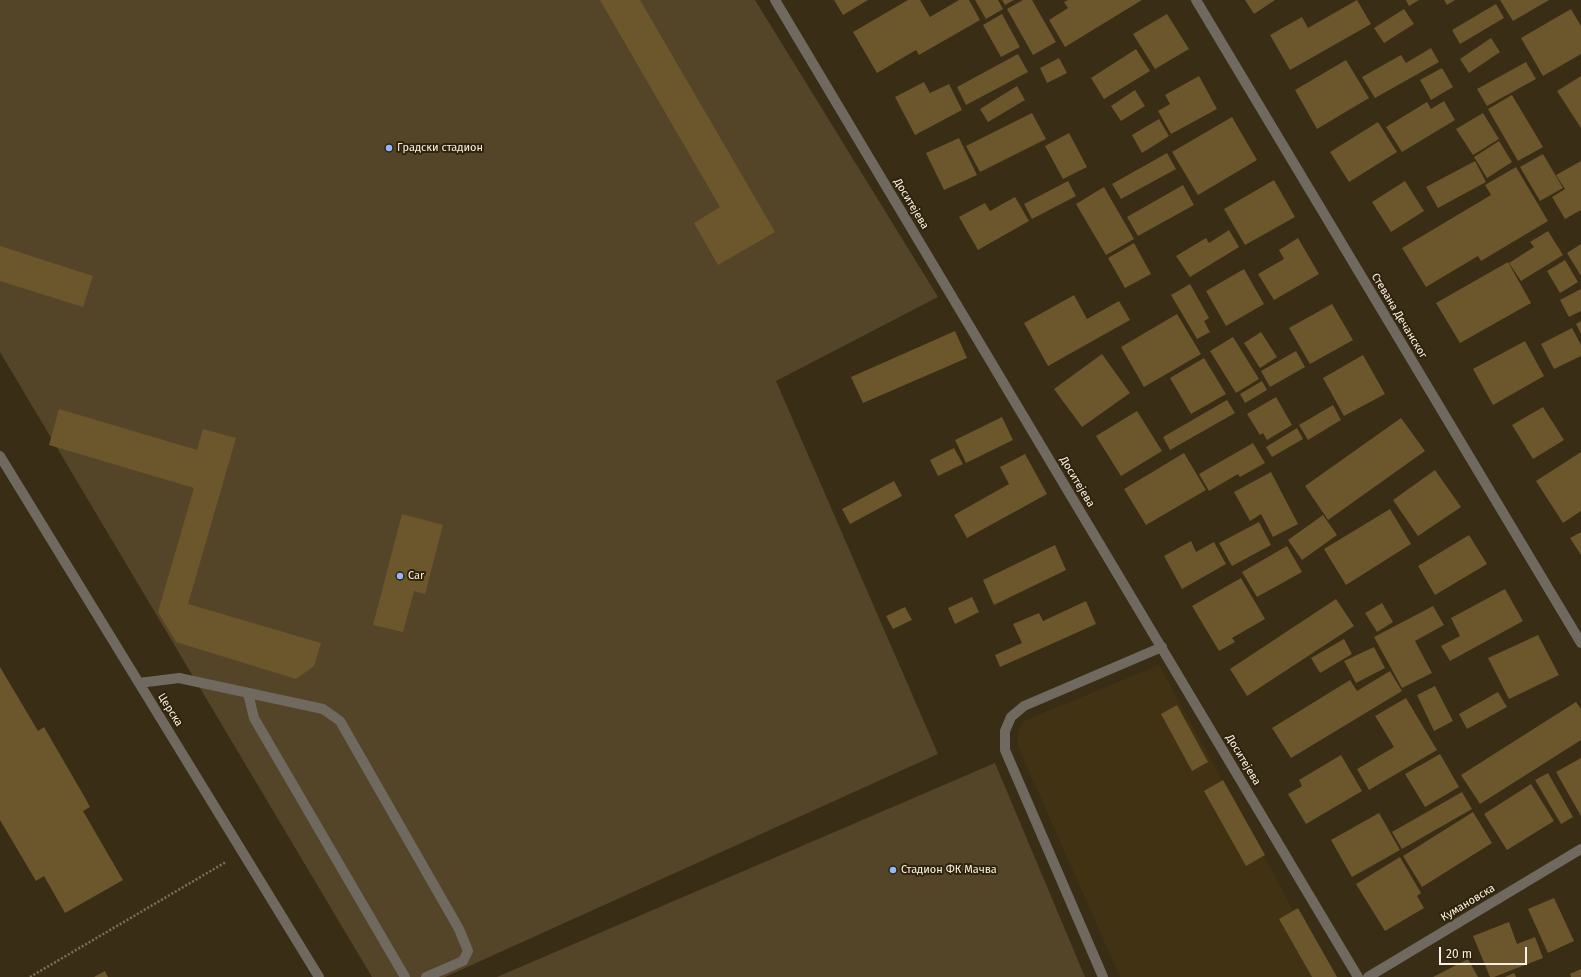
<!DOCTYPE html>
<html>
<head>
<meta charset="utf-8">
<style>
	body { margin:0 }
	#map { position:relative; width:1581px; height:977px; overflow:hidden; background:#392d16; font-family:"Fira Sans",sans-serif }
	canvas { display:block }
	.scale { position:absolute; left:1439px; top:947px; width:88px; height:18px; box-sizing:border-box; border:2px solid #f9f2e4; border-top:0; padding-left:5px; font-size:12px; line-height:14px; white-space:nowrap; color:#f9f2e4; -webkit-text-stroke:3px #2f230c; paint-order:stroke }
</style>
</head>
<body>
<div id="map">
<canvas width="1581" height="977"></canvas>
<div class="scale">20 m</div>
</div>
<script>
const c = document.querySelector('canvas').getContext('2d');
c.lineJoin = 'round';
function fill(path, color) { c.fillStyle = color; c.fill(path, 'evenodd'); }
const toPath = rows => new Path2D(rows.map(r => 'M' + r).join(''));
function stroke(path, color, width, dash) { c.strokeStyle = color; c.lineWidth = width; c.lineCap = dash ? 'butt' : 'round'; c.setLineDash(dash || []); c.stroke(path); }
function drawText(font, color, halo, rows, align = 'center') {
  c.font = font + ' "Fira Sans",sans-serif'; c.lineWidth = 4; c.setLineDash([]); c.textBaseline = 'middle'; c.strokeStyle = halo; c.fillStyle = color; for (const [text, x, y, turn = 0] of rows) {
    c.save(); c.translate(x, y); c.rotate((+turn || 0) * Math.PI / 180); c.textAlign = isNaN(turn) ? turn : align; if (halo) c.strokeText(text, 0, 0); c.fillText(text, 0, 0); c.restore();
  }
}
fill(toPath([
	[1159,665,1330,977,1120,977,1017,744,1018,731,1024,721]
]), '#413214');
fill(toPath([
	[0,0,755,0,938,297,776,381,938,754,445,977,372,977,0,352],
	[995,763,1085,977,497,977]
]), '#554528');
fill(toPath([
	[600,0,640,0,775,232,718,265,694,223,720,207],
	[834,0,868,0,843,15],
	[908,0,920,0,930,17,959,0,969,0,980,20,919,55,916,50,877,73,853,32],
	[975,0,998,0,1003,9,986,19],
	[1002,0,1014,0,1005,5],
	[1023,0,1032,0,1056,42,1033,55,1007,9],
	[1068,0,1142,0,1065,47,1049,20,1068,8,1064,2],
	[1245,0,1275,0,1254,14],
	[1357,0,1371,24,1290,70,1270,35,1302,17,1308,28],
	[1406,0,1419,0,1409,6],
	[1444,0,1455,0,1447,5],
	[1500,0,1549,0,1513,21],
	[1496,4,1504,18,1460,44,1452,30],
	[1404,9,1414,24,1384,43,1374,28],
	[1571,9,1581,26,1581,54,1543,76,1521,38],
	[1002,14,1020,47,1001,57,983,25],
	[1167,14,1189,49,1155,69,1133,34],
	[1491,38,1500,52,1469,73,1460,59],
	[1431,48,1439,62,1375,98,1362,77,1401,55,1406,63],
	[1136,49,1150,71,1104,99,1091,78],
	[1018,54,1028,72,966,105,957,87],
	[1059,58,1067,73,1047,83,1040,68],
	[1346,60,1369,98,1317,129,1295,90],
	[1526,62,1536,79,1487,106,1477,89],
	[1442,68,1453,87,1431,100,1420,80],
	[1199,76,1217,109,1171,134,1158,111,1170,104,1165,95],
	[1581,76,1581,128,1557,91],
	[924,82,930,93,949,84,962,110,915,135,895,97],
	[1017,86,1025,100,988,122,980,109],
	[1135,90,1145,106,1121,121,1111,106],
	[1512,95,1543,147,1518,161,1488,109],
	[1444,101,1455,120,1402,152,1386,127,1427,102,1431,109],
	[1032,113,1046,139,980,172,966,146],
	[1483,113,1499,139,1473,155,1456,129],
	[1232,117,1257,160,1198,195,1172,152],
	[1159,119,1169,136,1142,153,1132,135],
	[1378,122,1397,152,1349,182,1330,152],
	[1069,133,1087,167,1063,179,1045,146],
	[959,138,977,175,944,190,926,153],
	[1499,141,1512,162,1487,178,1474,157],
	[1167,153,1176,169,1121,199,1112,184],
	[1543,154,1563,188,1540,201,1520,167],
	[1475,161,1486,182,1438,208,1426,187],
	[1581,161,1581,210,1565,219,1552,197,1565,189,1556,175],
	[1516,167,1548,221,1481,261,1478,256,1426,287,1402,248,1491,195,1485,185],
	[1274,180,1295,217,1245,245,1224,209],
	[1068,181,1076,196,1032,219,1024,204],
	[1405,181,1424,211,1391,232,1372,202],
	[1183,185,1194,205,1138,236,1127,217],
	[1104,187,1134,239,1106,255,1076,204],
	[1015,197,1029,221,978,250,959,217,985,203,990,211],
	[1229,230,1239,247,1190,277,1176,256,1206,238,1209,243],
	[1548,231,1563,255,1521,281,1509,263,1534,247,1530,242],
	[1298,238,1319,274,1274,300,1258,274,1284,259,1279,250],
	[1134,243,1151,274,1125,288,1108,258],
	[1581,244,1581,276,1567,253],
	[0,246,93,276,83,307,0,281],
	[1565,260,1578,282,1560,293,1547,271],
	[1508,262,1531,303,1460,343,1436,303],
	[1244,269,1264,304,1226,326,1206,291],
	[1190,284,1209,318,1204,321,1210,332,1197,339,1171,295],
	[1581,289,1581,311,1569,317,1560,300],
	[1074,295,1087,319,1119,301,1130,320,1048,366,1024,323],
	[1332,304,1353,340,1310,364,1289,328],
	[1177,314,1201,354,1144,387,1121,347],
	[1581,321,1581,334,1576,324],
	[1572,328,1581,345,1581,356,1554,369,1541,344],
	[955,331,967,358,863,403,851,377],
	[1261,332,1277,357,1260,368,1244,343],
	[1233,337,1259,379,1236,393,1210,351],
	[1525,341,1544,376,1493,405,1473,369],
	[1296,351,1305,367,1270,387,1261,371],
	[1102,354,1130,393,1082,427,1054,389],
	[1363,355,1385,394,1344,416,1323,378],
	[1204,358,1226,394,1191,414,1170,378],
	[1262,381,1267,390,1245,403,1240,394],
	[1276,397,1292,425,1267,440,1263,433,1260,435,1247,414],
	[1227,400,1235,413,1170,450,1163,437],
	[1333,405,1341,420,1308,440,1299,425],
	[1543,407,1564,440,1533,459,1512,425],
	[59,409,197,450,203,429,236,438,188,604,321,643,314,666,296,679,176,642,158,612,194,488,49,445],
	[1137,411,1162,451,1121,476,1096,436],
	[1002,417,1013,440,966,463,955,440],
	[1401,418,1425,451,1328,520,1305,486],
	[1297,428,1303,439,1272,457,1266,447],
	[1253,443,1265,463,1240,477,1238,474,1209,491,1199,474],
	[954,448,963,464,938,476,930,460],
	[1581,452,1581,511,1563,523,1536,481],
	[1184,453,1206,490,1146,525,1124,489],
	[1025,454,1047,494,967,538,954,515,1009,484,1000,467],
	[1435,470,1461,507,1418,536,1393,500],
	[1271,472,1298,524,1273,537,1261,514,1250,521,1234,492],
	[894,481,902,496,850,524,842,509],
	[1390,509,1411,544,1346,585,1324,549],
	[402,514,443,525,425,594,414,591,403,632,373,625],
	[1323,515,1337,535,1302,560,1288,540],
	[1259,522,1271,545,1232,566,1219,543],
	[1581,532,1581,555,1570,538],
	[1469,535,1487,564,1435,595,1418,566],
	[1191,541,1196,552,1214,542,1226,564,1182,589,1164,556],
	[1055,545,1066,570,994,605,983,580],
	[1287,546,1302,572,1257,597,1242,572],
	[1241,578,1265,619,1232,638,1235,642,1219,651,1192,606],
	[1505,589,1523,621,1450,661,1441,646,1460,636,1451,618],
	[972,597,979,612,955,624,948,608],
	[1336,599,1354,626,1247,696,1230,669],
	[1086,601,1096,624,1000,667,995,655,1022,643,1013,624,1039,613,1043,621],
	[1382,603,1393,622,1377,632,1365,613],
	[1433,606,1444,625,1415,641,1432,673,1402,688,1374,637],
	[905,607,912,620,893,629,886,616],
	[1538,635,1559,675,1509,699,1488,658],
	[1344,639,1352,654,1320,673,1311,658],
	[1374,647,1385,668,1356,683,1344,661],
	[0,667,38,731,44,727,84,796,90,807,83,811,123,880,65,913,44,876,36,881,0,820],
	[1390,671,1402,691,1291,758,1272,728,1350,680,1357,691],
	[1435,686,1453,721,1434,731,1417,695],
	[1498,692,1507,707,1467,729,1459,714],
	[1406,698,1437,750,1369,790,1357,769,1394,747,1375,716],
	[1576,702,1581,709,1581,740,1480,804,1461,775],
	[1177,705,1208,762,1192,771,1161,714],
	[1440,754,1459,787,1425,807,1405,774],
	[1341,755,1362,791,1306,824,1288,794,1302,786,1299,780],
	[1581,758,1581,816,1556,772],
	[1548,773,1573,817,1561,824,1535,780],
	[1223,780,1265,855,1246,866,1204,791],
	[1531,784,1554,821,1507,850,1484,814],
	[1462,792,1472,809,1402,849,1392,832],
	[1473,812,1492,843,1422,887,1403,856],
	[1379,813,1400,850,1352,877,1331,840],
	[1400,857,1421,893,1417,896,1424,908,1385,931,1356,884],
	[1554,898,1574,941,1548,953,1528,909],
	[1298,908,1337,977,1312,977,1279,919],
	[1509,922,1517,944,1535,937,1543,958,1494,977,1490,977,1473,936],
	[1468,959,1478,977,1433,977],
	[1581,969,1581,977,1571,977,1570,974],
	[105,971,108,977,94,977],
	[1514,973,1516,977,1505,977]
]), '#6c562b');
stroke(toPath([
	[30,977,226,862]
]), '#7c715e', 2.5, [2, 2]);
stroke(toPath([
	[775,0,1358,977],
	[1196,0,1581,643],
	[0,456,319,977],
	[139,683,179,678,323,709,340,721,459,929,468,951,463,961,426,977],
	[248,693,254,718,405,977],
	[1103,977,1005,750,1005,731,1011,717,1024,706,1162,647],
	[1368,977,1581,849]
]), '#6f695f', 10);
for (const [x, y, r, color] of [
	[389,148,4,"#92b7fd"],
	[400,576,4,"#92b7fd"],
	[893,870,4,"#92b7fd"]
]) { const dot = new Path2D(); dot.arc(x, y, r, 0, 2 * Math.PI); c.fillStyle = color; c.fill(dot); stroke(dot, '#2f230c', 1.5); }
drawText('11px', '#f9f2e4', '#2f230c', [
	["Градски стадион",397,148],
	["Car",408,576],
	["Стадион ФК Мачва",901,870]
], 'left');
drawText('11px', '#f9f2e4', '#2f230c', [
	["Доситејева",911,204,59],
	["Стевана Дечанског",1399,316,59],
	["Доситејева",1077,482,59],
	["Церска",170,710,58],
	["Доситејева",1243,760,59],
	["Кумановска",1468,903,-31]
]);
</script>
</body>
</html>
